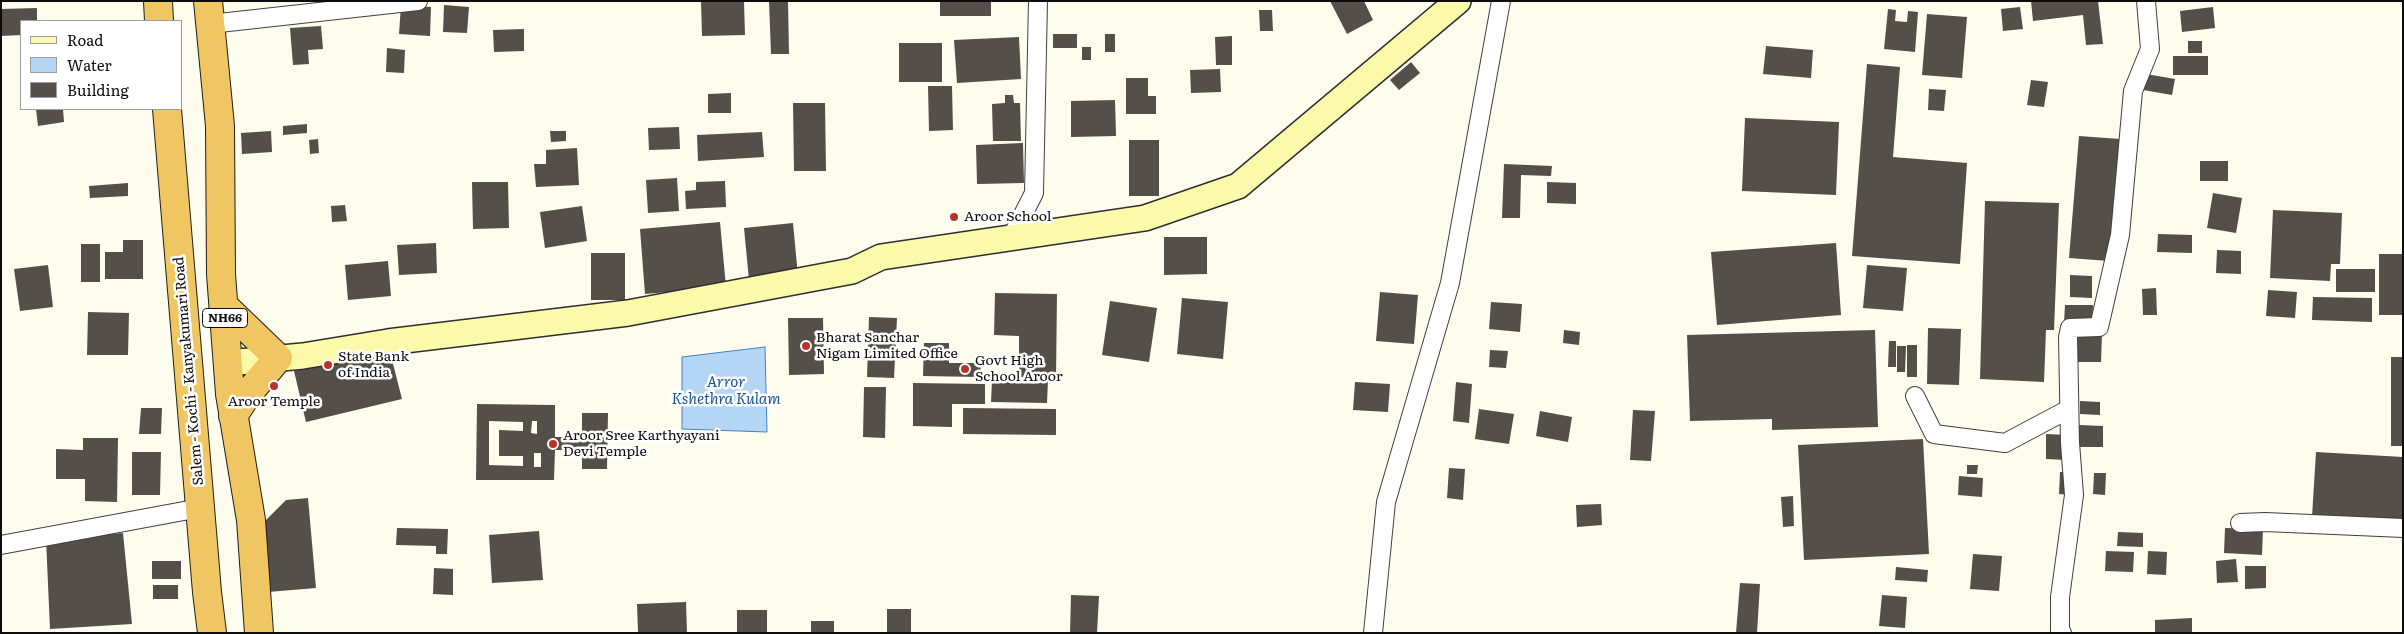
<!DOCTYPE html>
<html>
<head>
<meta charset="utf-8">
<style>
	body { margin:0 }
	#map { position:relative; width:2404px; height:634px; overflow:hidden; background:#fefced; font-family:Literata,serif }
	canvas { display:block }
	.frame { position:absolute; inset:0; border:2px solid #0c0c0c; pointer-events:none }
	.legend { position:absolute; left:20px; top:20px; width:162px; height:90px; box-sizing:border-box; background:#fff; border:1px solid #9e9e9e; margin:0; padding:6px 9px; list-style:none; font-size:15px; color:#0c0c0c }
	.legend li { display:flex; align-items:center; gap:10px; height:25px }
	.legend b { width:25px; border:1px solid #9e9e9e }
</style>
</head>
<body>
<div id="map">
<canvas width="2404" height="634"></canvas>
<div class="frame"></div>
<ul class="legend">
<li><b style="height:6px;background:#fbfaab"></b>Road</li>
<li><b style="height:14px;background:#b4d5f3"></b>Water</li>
<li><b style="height:14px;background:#544f49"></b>Building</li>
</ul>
</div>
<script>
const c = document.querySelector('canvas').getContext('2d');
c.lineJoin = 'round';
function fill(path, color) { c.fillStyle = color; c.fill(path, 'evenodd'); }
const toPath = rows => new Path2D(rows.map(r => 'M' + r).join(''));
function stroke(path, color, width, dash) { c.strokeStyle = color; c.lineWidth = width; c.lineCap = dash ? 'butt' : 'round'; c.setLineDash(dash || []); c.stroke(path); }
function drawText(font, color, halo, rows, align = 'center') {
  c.font = font + ' Literata,serif'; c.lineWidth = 5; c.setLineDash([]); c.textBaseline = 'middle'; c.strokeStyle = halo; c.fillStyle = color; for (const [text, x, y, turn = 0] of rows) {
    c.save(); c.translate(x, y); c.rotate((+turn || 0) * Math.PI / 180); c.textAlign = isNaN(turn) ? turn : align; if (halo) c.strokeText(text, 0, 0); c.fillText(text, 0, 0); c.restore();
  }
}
const water = toPath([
	[765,347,767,432,682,429,682,357,765,347]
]);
fill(water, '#b4d5f3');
stroke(water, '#3e82c6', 1);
fill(toPath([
	[701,1,744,1,745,35,702,36],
	[769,1,788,1,789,54,771,54],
	[940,1,991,1,991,16,940,16],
	[1330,1,1364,1,1373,20,1347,34],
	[2031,1,2098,1,2103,44,2086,45,2083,15,2033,21],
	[401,5,431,7,430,36,399,34],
	[444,5,469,7,467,33,443,32],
	[2020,7,2023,29,2003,31,2001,9],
	[2213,7,2215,28,2182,32,2180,11],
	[37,8,37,21,21,21,21,35,1,36,1,9],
	[1888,9,1896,10,1895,21,1907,22,1908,11,1918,12,1915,52,1884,49],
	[1259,10,1272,10,1273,31,1260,31],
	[1927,14,1967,17,1962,78,1922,75],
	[321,26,323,49,308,50,309,64,293,65,290,28],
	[524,29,524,51,494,52,493,30],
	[1053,34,1077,34,1077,48,1053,48],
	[1105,34,1115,34,1115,52,1105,52],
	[1232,36,1232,65,1216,65,1215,37],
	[1019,37,1021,79,957,83,954,40],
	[2188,41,2202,41,2202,53,2188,53],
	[899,43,942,43,942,82,899,82],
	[1766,46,1813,50,1811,78,1763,74],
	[1082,47,1091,47,1091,60,1082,60],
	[387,48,405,50,404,73,386,72],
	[2173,56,2208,56,2208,75,2173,75],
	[1411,62,1420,73,1399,90,1390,80],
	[1867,64,1900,67,1893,157,1967,163,1960,264,1852,256],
	[1220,69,1221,92,1191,93,1190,70],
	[2146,74,2175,79,2172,95,2143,90],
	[1126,78,1148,78,1148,96,1156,96,1156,114,1126,114],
	[2031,80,2048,82,2044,107,2027,105],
	[928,86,952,86,953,130,929,131],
	[1929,89,1946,90,1944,111,1928,110],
	[731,93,731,113,708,113,708,94],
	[1005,95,1013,95,1014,103,1020,103,1021,141,993,141,992,104,1005,103],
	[1115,100,1116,136,1071,137,1071,101],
	[793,103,825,103,826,171,794,171],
	[36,109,63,109,64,122,38,126],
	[1745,118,1839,122,1836,195,1742,191],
	[307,124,307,133,283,135,283,126],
	[679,127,680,149,649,150,648,128],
	[271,131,272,152,242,154,241,133],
	[550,131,566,131,566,141,551,142],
	[762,132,764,157,698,161,697,135],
	[2079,136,2120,139,2109,261,2069,258],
	[318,139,319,153,310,154,309,140],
	[1129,140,1159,140,1159,196,1129,196],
	[1023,143,1024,183,977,184,976,145],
	[577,148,579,185,536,187,534,164,546,164,546,150],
	[2200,161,2228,161,2228,181,2200,181],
	[1504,164,1552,166,1551,176,1521,175,1520,218,1502,218],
	[677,178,679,211,648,213,646,180],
	[725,181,726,207,686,209,685,191,696,190,696,182],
	[472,182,508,182,509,228,473,229],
	[1547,182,1576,183,1576,204,1547,203],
	[128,183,128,196,90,198,89,186],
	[2213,193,2242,198,2236,233,2207,228],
	[1985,201,2059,203,2054,330,2046,330,2044,382,1980,379],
	[345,205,347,221,332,222,331,206],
	[582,206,587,241,545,248,540,212],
	[2273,210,2342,213,2340,264,2331,264,2330,281,2270,278],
	[720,222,726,287,645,294,640,229],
	[793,223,798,276,749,280,744,228],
	[2158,234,2192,235,2192,253,2157,252],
	[1164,237,1207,237,1207,274,1164,275],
	[123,240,143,240,143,279,105,279,105,252,123,252],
	[436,243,437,273,399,275,397,245],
	[1836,243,1841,315,1717,325,1711,252],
	[81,244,100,244,100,282,81,282],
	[2217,250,2241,251,2241,274,2216,273],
	[591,253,625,253,625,300,591,300],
	[2379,254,2403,254,2403,315,2379,315],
	[388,261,391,296,348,300,345,265],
	[48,265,53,307,20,311,14,269],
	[1867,265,1907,268,1903,311,1863,308],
	[2336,269,2375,269,2375,292,2336,292],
	[2070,275,2092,276,2092,298,2070,297],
	[2156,288,2157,315,2143,315,2142,289],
	[2268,290,2297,292,2295,318,2266,316],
	[1380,292,1418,295,1414,344,1376,341],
	[995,293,1057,294,1056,378,1019,377,1019,336,994,335],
	[2313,297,2372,298,2372,322,2312,320],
	[1182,298,1228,302,1223,359,1177,354],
	[1110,301,1157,308,1149,362,1102,355],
	[1491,302,1522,304,1520,332,1489,329],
	[2065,305,2093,305,2092,324,2064,323],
	[88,312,129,313,128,355,87,355],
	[869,317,897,318,894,378,867,377],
	[788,318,823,318,824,374,789,375],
	[1928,328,1961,329,1959,385,1927,384],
	[1564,330,1580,332,1579,345,1563,343],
	[1875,330,1878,427,1772,430,1772,419,1690,421,1687,335],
	[2074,332,2102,333,2101,362,2073,362],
	[1889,341,1896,341,1896,367,1888,367],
	[924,343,949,343,949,363,981,363,980,377,923,376],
	[1907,345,1917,345,1917,377,1907,377],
	[1897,346,1906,346,1905,372,1897,372],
	[389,348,402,399,306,422,294,371],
	[1490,350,1508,351,1506,368,1489,367],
	[2391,357,2403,357,2403,446,2391,446],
	[992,380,1048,380,1047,403,991,402],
	[1355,382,1390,384,1388,412,1353,410],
	[1456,382,1472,384,1469,423,1453,421],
	[913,383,985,384,985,404,952,404,952,427,913,426],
	[864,387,886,387,885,438,863,437],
	[2080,401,2100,402,2100,415,2080,414],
	[477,404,555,405,555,437,582,437,582,413,608,413,607,469,582,469,582,450,555,450,554,480,476,480],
	[489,421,523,422,523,431,499,430,499,456,523,456,523,466,489,465],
	[532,421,537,421,537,434,531,433],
	[534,453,541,453,541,467,534,467],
	[141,408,162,408,161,434,139,434],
	[963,408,1056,409,1056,435,963,434],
	[1479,409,1514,414,1509,444,1475,439],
	[1633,410,1655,411,1651,461,1630,460],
	[1540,411,1572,417,1568,442,1536,436],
	[2079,425,2103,426,2103,447,2078,447],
	[2046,434,2067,435,2066,460,2046,459],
	[83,438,118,438,117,502,85,501,85,479,56,479,56,449,83,450],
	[1923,439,1929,554,1804,560,1798,445],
	[132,452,161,452,160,495,132,495],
	[2316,452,2403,457,2403,523,2312,517],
	[1967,465,1978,465,1977,474,1967,474],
	[1449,468,1465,469,1463,500,1447,498],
	[2060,472,2071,472,2070,495,2059,494],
	[2094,473,2106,473,2105,495,2093,494],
	[1959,476,1983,478,1982,497,1958,495],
	[1793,496,1794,526,1783,527,1781,497],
	[308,498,316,588,268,592,261,525,286,500],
	[1601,504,1602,525,1577,527,1576,505],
	[397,528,448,529,447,554,436,554,436,546,396,545],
	[2225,528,2263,529,2262,555,2224,553],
	[539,531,543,580,492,583,489,535],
	[2118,532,2143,533,2143,547,2117,546],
	[123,533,132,624,50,629,46,539],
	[2106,551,2134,552,2133,572,2105,571],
	[2148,551,2167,552,2166,575,2147,574],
	[1973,554,2002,556,1999,591,1970,589],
	[2236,559,2238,582,2217,583,2216,561],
	[152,561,181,561,181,579,152,579],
	[2245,566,2266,566,2266,588,2245,589],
	[1896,567,1928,570,1927,582,1895,580],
	[434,568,453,569,453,595,433,594],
	[1740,583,1760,584,1757,633,1736,633],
	[153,585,178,585,178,599,153,599],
	[1071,595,1099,596,1097,633,1070,633],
	[1882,595,1907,597,1905,628,1879,626],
	[686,602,687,633,638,633,637,604],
	[887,609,911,609,911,633,887,633],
	[737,610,767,610,767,633,737,633],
	[2192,618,2192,633,2155,633,2155,620],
	[811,621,834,621,834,633,811,633]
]), '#544f49');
const minor = toPath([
	[210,24,418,1],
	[1011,238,1034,193,1038,1],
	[1915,396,1934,434,2005,443,2069,409],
	[2240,523,2265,522,2403,528],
	[1,545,200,508],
	[1373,633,1386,502,1450,283,1501,1],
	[2062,633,2060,630,2060,597,2074,495,2070,443,2068,337,2070,328,2099,327,2120,235,2133,91,2150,49,2146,1]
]);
const secondary = toPath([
	[228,363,303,356,388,342,628,313,852,271,881,257,1145,218,1238,186,1458,1]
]);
const trunk = toPath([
	[158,1,159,21],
	[208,1,220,126,221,274,230,394,251,520,259,633],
	[167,109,207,592,212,633],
	[224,306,278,358,246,396,233,416]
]);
stroke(minor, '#3f3f3f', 20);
stroke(secondary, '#2e2e2e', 28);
stroke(trunk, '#1d1d1d', 30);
stroke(minor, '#fff', 18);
stroke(secondary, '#fbfaab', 25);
stroke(trunk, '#f0c662', 28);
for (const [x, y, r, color] of [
	[954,217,5,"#b5342c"],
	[806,346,5,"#b5342c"],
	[328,365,5,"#b5342c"],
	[965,369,5,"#b5342c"],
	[274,386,5,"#b5342c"],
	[553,444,5,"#b5342c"]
]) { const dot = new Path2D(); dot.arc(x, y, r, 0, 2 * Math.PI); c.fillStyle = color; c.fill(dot); stroke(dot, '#fff', 2); }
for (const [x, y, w] of [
	[225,318,45]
]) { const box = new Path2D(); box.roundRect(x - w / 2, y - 9.5, w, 19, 4); c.fillStyle = '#fff'; c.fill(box); stroke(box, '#0c0c0c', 1); }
drawText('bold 12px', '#0c0c0c', null, [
	["NH66",225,318]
]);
drawText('14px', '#0c0c0c', '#fff', [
	["Aroor School",964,217],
	["Bharat Sanchar",816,338],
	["Nigam Limited Office",816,354],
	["State Bank",338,357],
	["of India",338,373],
	["Govt High",975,361],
	["School Aroor",975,377],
	["Aroor Temple",274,402,"center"],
	["Aroor Sree Karthyayani",563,436],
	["Devi Temple",563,452]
], 'left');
drawText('14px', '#0c0c0c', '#fff', [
	["Salem - Kochi - Kanyakumari Road",189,371,-95]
]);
drawText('italic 15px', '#1c5597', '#fff', [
	["Arror",726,383],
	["Kshethra Kulam",726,400]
]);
</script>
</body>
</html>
